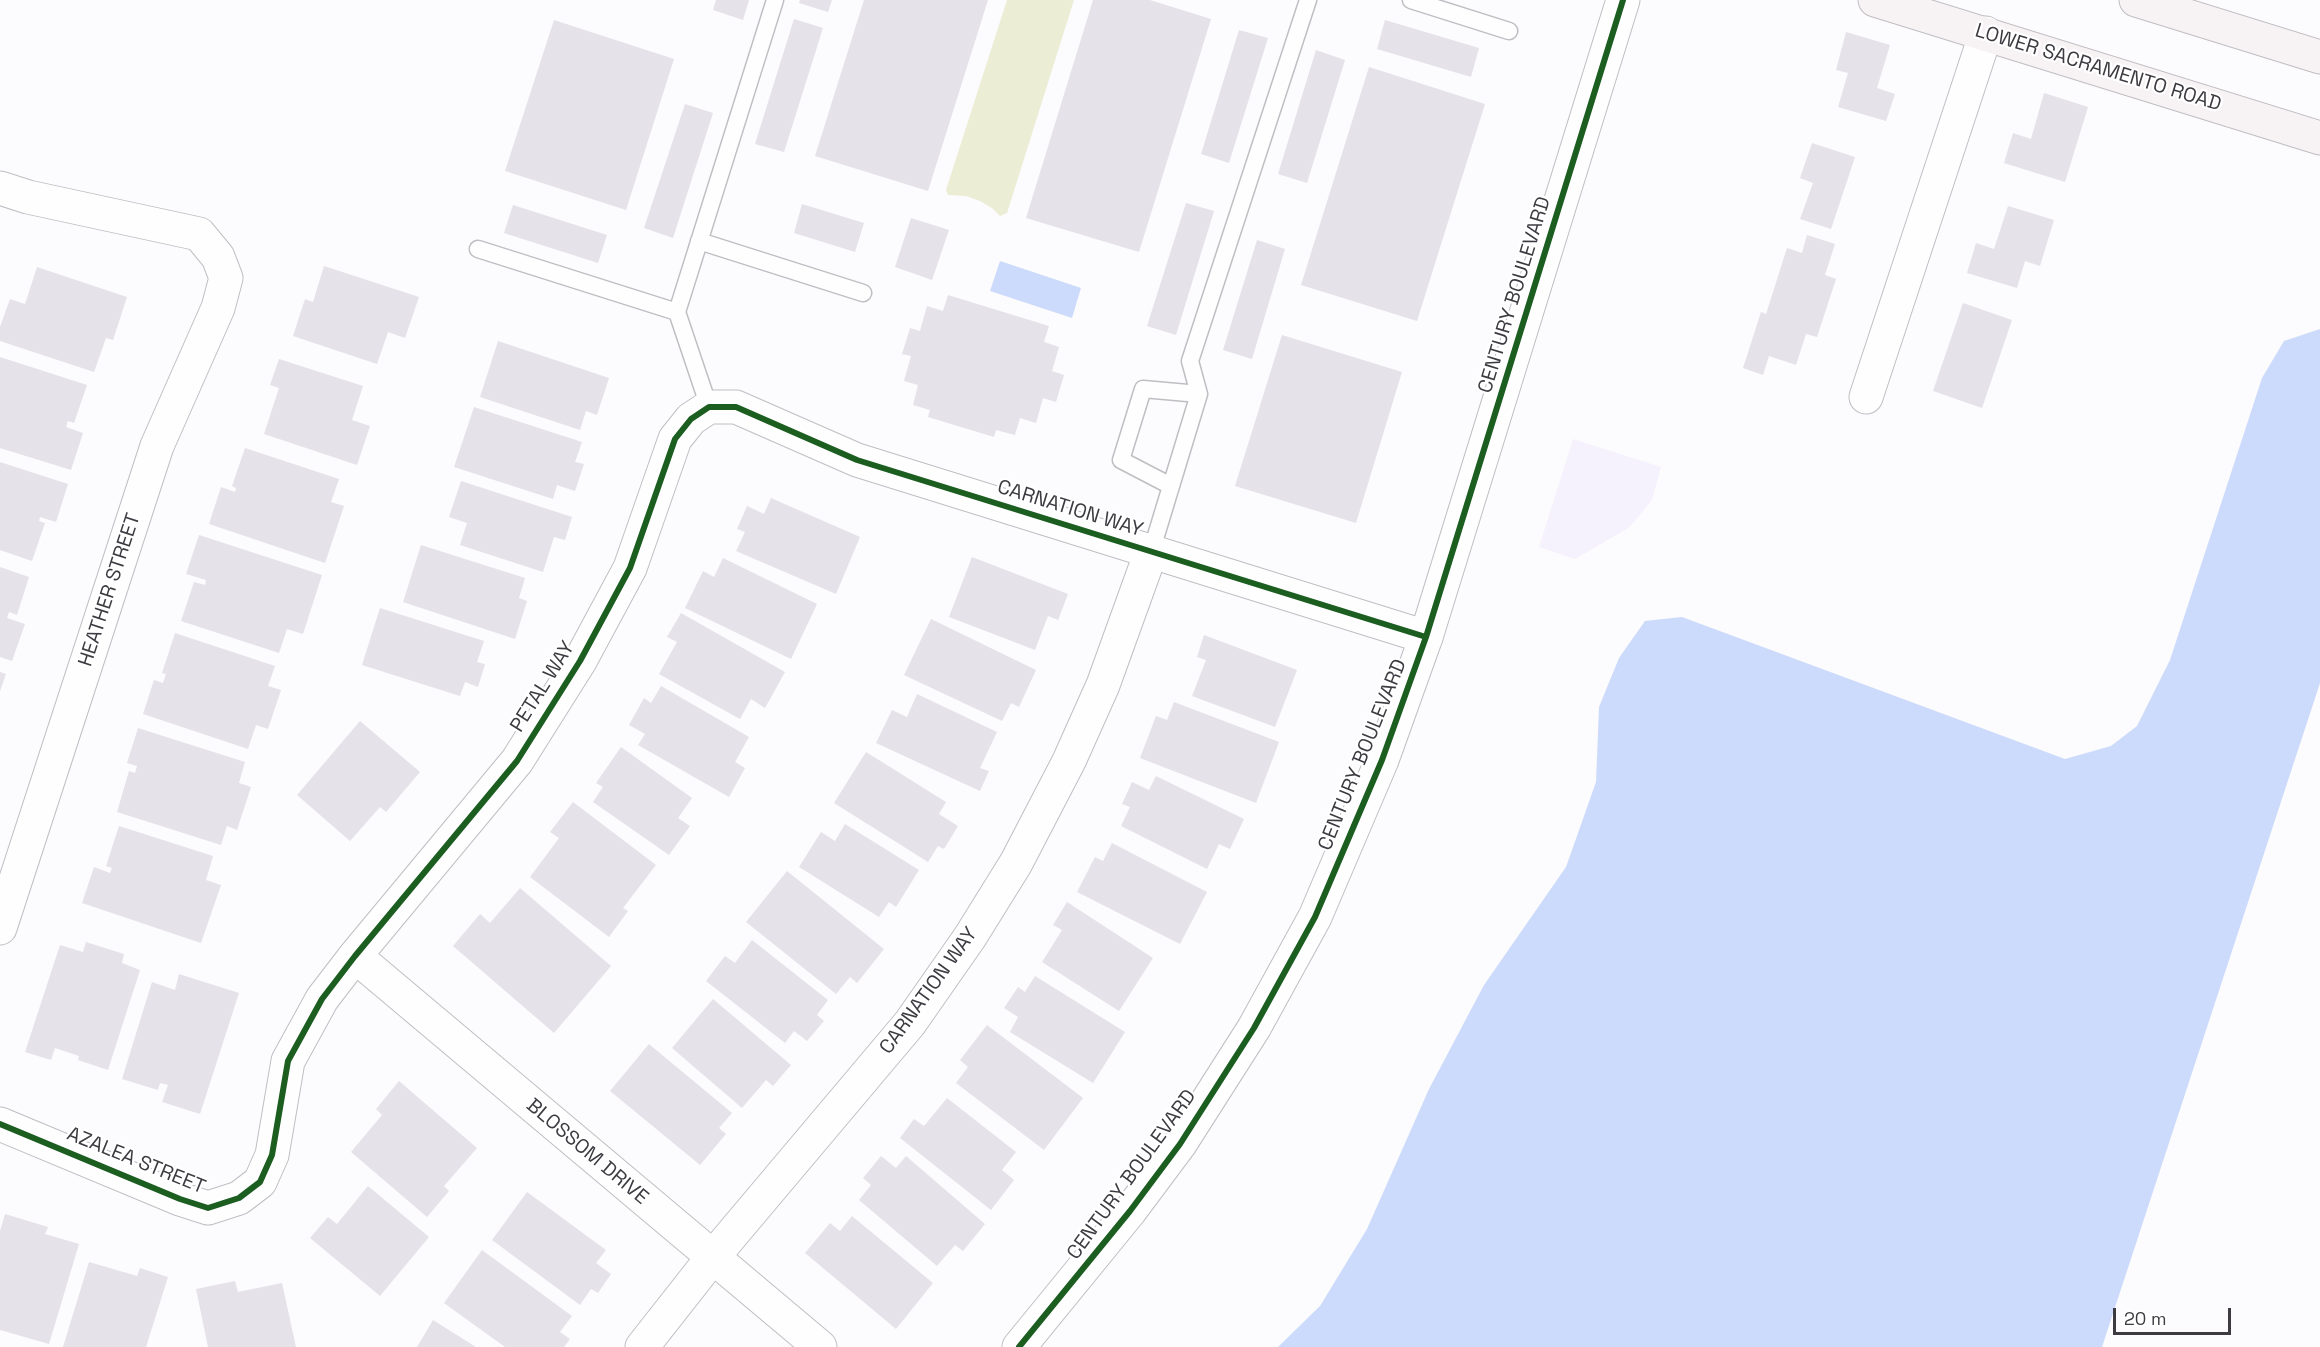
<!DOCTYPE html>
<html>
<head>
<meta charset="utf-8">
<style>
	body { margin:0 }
	#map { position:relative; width:2320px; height:1347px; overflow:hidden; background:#fcfbfd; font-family:"Space Grotesk",sans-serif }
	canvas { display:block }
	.scale { position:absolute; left:2113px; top:1308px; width:118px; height:27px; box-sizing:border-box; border:3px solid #3d3b41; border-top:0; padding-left:8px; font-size:18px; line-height:21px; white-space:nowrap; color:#3d3b41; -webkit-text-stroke:4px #fff; paint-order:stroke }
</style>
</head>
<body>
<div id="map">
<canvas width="2320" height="1347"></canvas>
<div class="scale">20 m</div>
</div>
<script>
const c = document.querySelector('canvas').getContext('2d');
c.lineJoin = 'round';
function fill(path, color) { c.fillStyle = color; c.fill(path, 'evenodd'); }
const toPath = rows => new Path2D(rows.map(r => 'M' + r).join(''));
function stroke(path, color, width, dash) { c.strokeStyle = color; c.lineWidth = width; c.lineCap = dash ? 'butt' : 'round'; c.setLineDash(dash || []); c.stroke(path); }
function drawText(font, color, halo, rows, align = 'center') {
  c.font = font + ' "Space Grotesk",sans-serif'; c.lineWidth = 4.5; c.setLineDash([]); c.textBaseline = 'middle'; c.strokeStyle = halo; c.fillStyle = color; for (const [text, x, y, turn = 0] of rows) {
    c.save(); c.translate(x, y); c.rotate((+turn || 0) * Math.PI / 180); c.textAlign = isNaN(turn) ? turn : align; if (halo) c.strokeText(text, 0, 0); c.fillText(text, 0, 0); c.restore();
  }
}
fill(toPath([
	[1573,439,1661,467,1652,500,1630,527,1575,559,1539,547]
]), '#f6f2fd');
fill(toPath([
	[1007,0,1074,0,1007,213,1000,216,992,208,980,201,966,196,948,195,946,190]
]), '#ecedd5');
fill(toPath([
	[1000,261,1081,288,1072,318,990,291],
	[2320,329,2320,683,2102,1347,1278,1347,1320,1306,1367,1229,1429,1089,1484,985,1566,867,1596,782,1599,707,1619,658,1645,621,1682,617,2065,759,2111,746,2137,726,2170,660,2262,378,2284,341]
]), '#ccdbfb');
fill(toPath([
	[716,0,749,0,743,20,713,10],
	[800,0,832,0,828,12,799,3],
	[864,0,988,0,928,191,815,156],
	[1093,0,1150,0,1211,19,1139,252,1026,218],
	[794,19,823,28,784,152,755,144],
	[554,20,674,59,626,210,505,171],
	[1385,20,1479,48,1471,77,1377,49],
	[1239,30,1268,38,1229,163,1201,154],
	[1846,32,1890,45,1877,88,1895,94,1886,121,1838,107,1848,73,1836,70],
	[1316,50,1345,60,1307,183,1278,174],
	[1369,67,1485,104,1417,321,1301,285],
	[2044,93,2088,107,2065,182,2004,163,2013,133,2031,139],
	[685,104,713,113,673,238,644,228],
	[1812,143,1855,157,1831,229,1800,219,1813,183,1800,178],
	[1186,203,1214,211,1176,335,1147,326],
	[802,204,864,223,855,252,794,233],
	[513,205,607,235,598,263,504,233],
	[2008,206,2054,220,2040,266,2025,261,2017,288,1967,273,1976,243,1994,249],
	[911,218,949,230,932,280,895,267],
	[1807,235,1835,244,1825,275,1836,279,1817,337,1806,334,1796,365,1769,356,1763,375,1743,368,1761,312,1766,314,1787,248,1802,253],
	[1257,240,1285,249,1252,359,1223,350],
	[324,266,419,297,405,338,388,332,377,364,293,336,305,299,313,302],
	[37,267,127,297,113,340,106,338,94,372,0,341,0,327,10,299,25,304],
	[948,295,1049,326,1044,342,1059,347,1052,371,1064,375,1056,402,1043,398,1036,423,1020,418,1015,435,996,430,994,437,928,417,930,410,913,405,918,385,904,381,911,356,902,354,910,328,920,331,927,306,943,311],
	[1963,303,2012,320,1982,408,1933,391],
	[1282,335,1402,372,1356,523,1235,486],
	[498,341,609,378,597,415,586,411,580,430,480,397],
	[0,357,87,385,74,423,68,421,66,427,83,433,71,470,0,448],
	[279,359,363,386,352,420,370,426,357,465,264,434,279,388,270,385],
	[474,407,582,442,575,462,584,464,575,491,557,485,553,499,454,467],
	[245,448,339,479,331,502,344,506,325,563,209,524,221,487,235,492,236,488,232,486],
	[0,462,68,484,56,522,40,517,39,521,45,523,32,561,0,550],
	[461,481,572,517,565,540,554,537,543,572,460,545,467,523,449,517],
	[771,498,860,537,836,594,736,551,745,532,737,529,747,506,764,514],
	[199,535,322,575,303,634,287,629,279,653,181,621,194,582,205,585,206,580,186,574],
	[421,545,525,578,519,598,527,601,515,639,403,602],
	[972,557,1068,594,1058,620,1048,616,1035,650,949,617],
	[723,558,817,604,791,659,685,608,703,571,714,577],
	[0,567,29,577,17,615,9,612,7,618,25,624,12,661,0,657],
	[380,608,484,641,477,662,485,664,478,687,465,682,460,696,362,665],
	[681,613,785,672,765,708,751,699,740,719,659,674,677,642,667,637],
	[931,619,1036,670,1019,707,1011,703,1002,721,904,675],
	[175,633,275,666,268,686,281,690,268,729,256,725,248,749,143,714,154,680,163,683,166,674,162,673],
	[1204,635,1297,670,1275,727,1192,696,1206,660,1197,657],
	[0,672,6,674,0,691],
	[661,686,749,737,735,762,745,768,729,797,638,745,645,734,629,725,644,698,651,703],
	[917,694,997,732,980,768,989,771,980,791,876,743,892,710,907,717],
	[1174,702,1279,742,1256,803,1140,758,1156,716,1167,720],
	[360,721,420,772,386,812,380,807,350,841,297,795],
	[138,728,245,762,239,783,251,787,237,830,227,826,221,845,117,812,129,771,135,773,137,766,127,763],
	[621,747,692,798,678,818,690,826,669,855,593,802,603,787,596,783],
	[866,752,946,802,939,814,958,826,944,849,938,846,928,862,834,803],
	[1156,776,1244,819,1230,849,1219,844,1207,869,1121,826,1130,807,1122,804,1132,782,1149,790],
	[573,802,656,865,623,908,628,911,609,937,530,877,559,838,550,832],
	[845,824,919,870,896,907,889,902,879,917,799,867,821,832,835,841],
	[119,826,213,856,206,880,221,885,201,943,82,903,94,867,110,873,112,868,106,866],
	[1112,843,1207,892,1180,944,1077,892,1095,857,1103,861],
	[787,871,884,949,857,983,850,977,836,994,746,922],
	[520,888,611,966,554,1033,453,946,480,914,490,923],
	[1067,902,1153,958,1119,1011,1042,962,1062,930,1053,925],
	[752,940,828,1000,817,1015,824,1021,807,1041,794,1031,785,1043,706,981,725,956,735,963],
	[86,942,124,954,122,963,140,970,108,1070,78,1060,79,1056,55,1048,51,1060,25,1052,60,945,83,952],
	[179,974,239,993,200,1114,162,1102,168,1085,160,1083,158,1090,122,1079,152,982,175,990],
	[1035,976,1125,1032,1093,1083,1010,1032,1018,1017,1004,1008,1018,987,1025,992],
	[713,999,791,1065,773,1086,766,1080,742,1108,672,1048],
	[987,1025,1083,1098,1044,1150,956,1083,968,1067,960,1060],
	[649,1044,732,1113,719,1128,726,1134,700,1165,610,1091],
	[399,1081,477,1148,444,1186,449,1191,427,1217,351,1152,382,1115,376,1109],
	[947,1098,1016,1152,1002,1170,1014,1180,991,1210,900,1138,914,1119,924,1126],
	[881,1156,896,1168,906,1156,985,1224,963,1251,955,1245,937,1266,859,1200,871,1185,863,1178],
	[368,1186,429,1237,380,1296,310,1238,328,1217,337,1224],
	[527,1192,606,1250,596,1263,611,1274,598,1293,591,1289,580,1305,492,1240],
	[5,1214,48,1227,45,1234,79,1244,49,1344,0,1330,0,1231],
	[852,1216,933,1283,896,1329,805,1253,830,1223,840,1231],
	[482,1250,572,1316,560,1332,570,1339,564,1347,505,1347,444,1303],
	[89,1262,137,1276,140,1268,168,1277,146,1347,63,1347],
	[235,1281,238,1292,282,1283,296,1347,208,1347,196,1289],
	[433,1320,476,1347,417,1347]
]), '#e5e2ea');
const service = toPath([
	[1411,0,1509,31],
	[699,241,863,293],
	[478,249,677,312],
	[709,407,677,312,775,0],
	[1171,486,1121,460,1143,389,1199,394],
	[1151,552,1199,394,1190,361,1308,0]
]);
const minor = toPath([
	[0,188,28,197,199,234,218,257,226,278,218,308,157,446,0,928],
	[1866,397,1986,33],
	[355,956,820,1347],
	[0,1124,180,1199,208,1208,239,1198,260,1182,272,1155,288,1061,322,999,355,956,517,761,580,661,630,568,675,439,691,419,709,407,736,407,857,460,1426,637],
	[642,1347,712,1258,910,1023,970,937,1016,863,1069,761,1103,685,1151,552]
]);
const tertiary = toPath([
	[1019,1347,1130,1211,1180,1144,1254,1028,1315,917,1382,760,1426,637,1623,0]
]);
const secondary = toPath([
	[1875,0,2320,138],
	[2136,0,2320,57]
]);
stroke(service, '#c0bec2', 19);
stroke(minor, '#c0bec2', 35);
stroke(tertiary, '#c0bec2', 35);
stroke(secondary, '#c0bec2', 35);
stroke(service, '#fffeff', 16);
stroke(minor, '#fffeff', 33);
stroke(tertiary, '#fffeff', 33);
stroke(secondary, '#f7f2f4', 33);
stroke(toPath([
	[0,1124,180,1199,208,1208,239,1198,260,1182,272,1155,288,1061,322,999,355,956,517,761,580,661,630,568,675,439,691,419,709,407,736,407,857,460,1426,637],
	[1019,1347,1130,1211,1180,1144,1254,1028,1315,917,1382,760,1426,637,1623,0]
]), '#1b5e20', 6);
drawText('20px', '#3d3b41', '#fff', [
	["LOWER SACRAMENTO ROAD",2098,68,17],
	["CENTURY BOULEVARD",1515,295,-73],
	["CARNATION WAY",1070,509,17],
	["HEATHER STREET",110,590,-72],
	["PETAL WAY",543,687,-58],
	["CENTURY BOULEVARD",1363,755,-68],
	["CARNATION WAY",929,991,-54],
	["BLOSSOM DRIVE",587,1152,40],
	["AZALEA STREET",136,1161,22],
	["CENTURY BOULEVARD",1132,1175,-54]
]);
</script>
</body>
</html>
